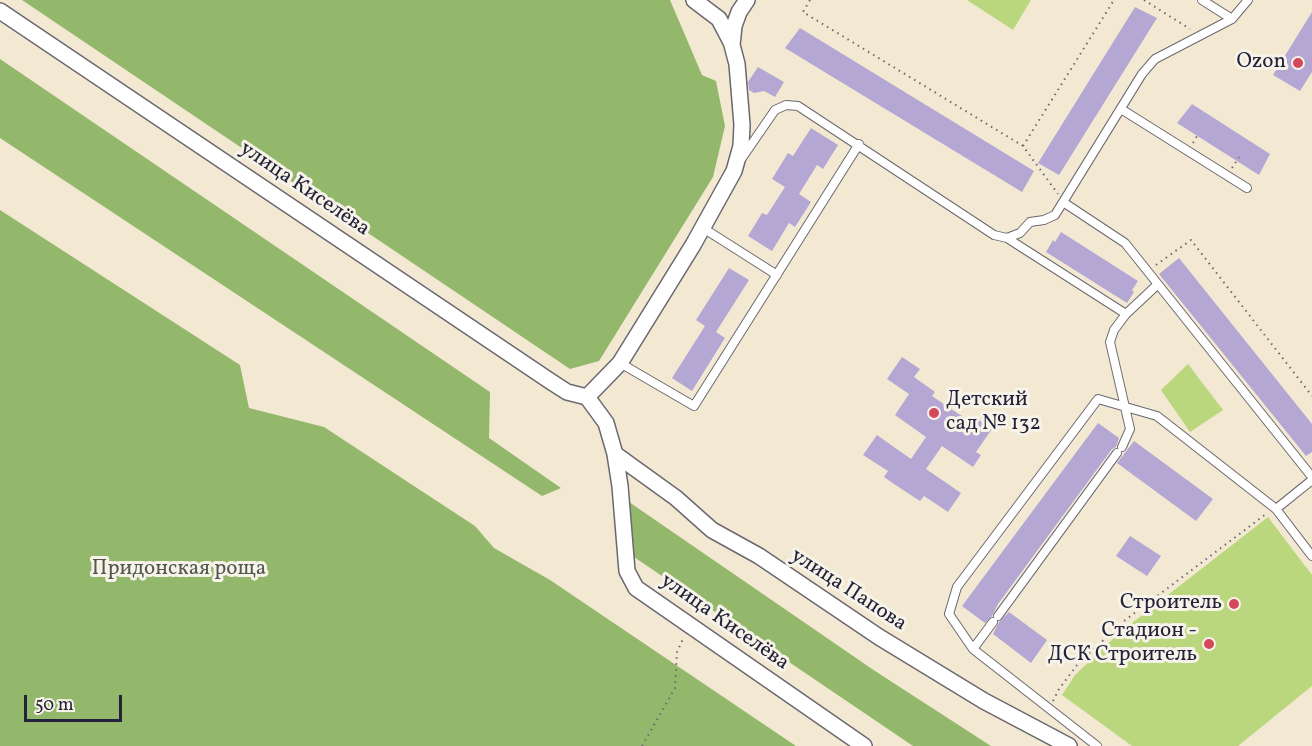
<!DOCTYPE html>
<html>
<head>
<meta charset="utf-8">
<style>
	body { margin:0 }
	#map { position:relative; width:1312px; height:746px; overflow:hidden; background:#f3e9d3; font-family:Vollkorn,serif }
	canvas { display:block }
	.scale { position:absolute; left:24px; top:695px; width:98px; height:27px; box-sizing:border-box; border:3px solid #22223b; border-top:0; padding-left:8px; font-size:18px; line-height:21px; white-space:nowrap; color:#22223b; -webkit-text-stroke:4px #f7f3e8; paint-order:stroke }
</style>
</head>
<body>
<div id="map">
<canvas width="1312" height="746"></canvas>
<div class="scale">50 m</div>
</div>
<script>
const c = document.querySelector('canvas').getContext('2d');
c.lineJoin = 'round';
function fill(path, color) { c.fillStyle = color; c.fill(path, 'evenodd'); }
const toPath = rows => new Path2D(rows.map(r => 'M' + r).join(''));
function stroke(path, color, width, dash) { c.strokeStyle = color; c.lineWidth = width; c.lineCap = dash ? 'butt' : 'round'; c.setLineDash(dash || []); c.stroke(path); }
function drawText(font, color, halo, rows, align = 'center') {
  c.font = font + ' Vollkorn,serif'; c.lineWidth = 6; c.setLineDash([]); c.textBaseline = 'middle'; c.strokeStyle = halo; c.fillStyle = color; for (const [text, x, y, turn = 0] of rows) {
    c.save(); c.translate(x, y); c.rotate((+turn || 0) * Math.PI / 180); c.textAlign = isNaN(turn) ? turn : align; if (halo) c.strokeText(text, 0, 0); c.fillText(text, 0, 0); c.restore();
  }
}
fill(toPath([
	[967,0,1031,0,1013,30],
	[1188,364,1223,410,1190,432,1161,390],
	[1268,517,1312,575,1312,686,1238,746,1132,746,1062,695,1075,675,1119,633]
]), '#bad77d');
fill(toPath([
	[22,0,670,0,702,75,716,81,725,126,713,177,599,361,570,369],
	[0,59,490,392,489,438,561,488,542,496,0,138],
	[0,210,240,365,249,408,324,427,475,526,494,548,550,580,796,746,0,746],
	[629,502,875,671,991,746,913,746,631,555]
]), '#93b86c');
fill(toPath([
	[1135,7,1157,18,1059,175,1038,163],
	[1312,12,1312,72,1300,91,1273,75],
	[800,28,1034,171,1022,192,785,48],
	[758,67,784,82,775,97,764,91,754,93,749,90,748,82],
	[1192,104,1270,154,1259,175,1177,123],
	[811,128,838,145,823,169,817,165,799,194,811,202,795,227,789,223,772,251,748,236,762,213,767,215,785,187,772,179,788,153,793,156],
	[1061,232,1138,281,1132,290,1134,292,1127,303,1046,252,1053,240,1055,242],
	[1179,258,1312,424,1312,452,1306,456,1159,274],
	[729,268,749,280,716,332,725,338,692,391,672,378,705,326,696,320],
	[902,357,920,369,914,377,935,392,932,396,975,425,979,420,992,429,976,452,981,455,973,467,942,446,926,469,961,493,948,512,924,496,920,501,894,484,884,477,888,471,863,455,877,435,911,459,926,437,895,415,909,394,887,379],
	[1098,423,1119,438,1116,447,1112,449,998,604,992,616,985,623,962,606],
	[1134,441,1213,499,1196,521,1117,463],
	[1130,536,1161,556,1147,576,1116,556],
	[1009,612,1047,640,1031,663,993,634,999,622]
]), '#b4a7d3');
const lane = toPath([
	[1202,0,1232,19],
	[1121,109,1247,188],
	[742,158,775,110,786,105,798,106,994,235,1007,238,1020,233,1030,222,1044,220,1055,215,1142,74,1155,59,1232,19,1248,0],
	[1063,202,1125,243,1312,477],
	[703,228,777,275],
	[1007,238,1126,314],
	[620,363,694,406,859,144],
	[1122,447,1130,429,1110,342,1114,330,1126,314,1157,285],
	[1276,509,1312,556],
	[998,616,1117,453],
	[973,649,993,622],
	[1097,746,973,649,949,614,957,587,1098,399,1157,416,1276,509,1312,480]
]);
const street = toPath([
	[694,0,719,19,732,44],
	[0,11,550,381,567,392,587,397,606,423,615,454,620,486,627,571,636,588,864,746],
	[587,397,620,363,693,245,734,171,741,146,742,125,737,64,732,45,734,26,739,12,747,0],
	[615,454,676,498,712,530,759,556,879,637,984,701,1069,746]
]);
stroke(lane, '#6b6870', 10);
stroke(street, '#6b6870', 18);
stroke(toPath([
	[810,0,803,12,1023,146,1058,194],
	[1144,0,1190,29],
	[1193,143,1199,133],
	[1023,146,1114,0],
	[1232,168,1239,157],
	[1156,265,1191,240,1312,396],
	[1053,701,1059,689,1077,665,1124,621,1266,514],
	[642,746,675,688,677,652,683,639]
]), '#6b6870', 2, [1.5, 4.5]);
stroke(lane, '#fff', 8);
stroke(street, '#fff', 15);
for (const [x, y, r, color] of [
	[1298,63,6,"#d1495b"],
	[934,413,6,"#d1495b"],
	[1234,604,6,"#d1495b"],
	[1209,644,6,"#d1495b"]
]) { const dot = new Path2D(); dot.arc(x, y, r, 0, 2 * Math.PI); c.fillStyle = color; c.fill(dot); stroke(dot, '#f7f3e8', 2); }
drawText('21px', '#22223b', '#f7f3e8', [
	["Ozon",1286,63],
	["Детский",946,401,"left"],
	["сад № 132",946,425,"left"],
	["Строитель",1222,604],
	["Стадион -",1197,632],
	["ДСК Строитель",1197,656]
], 'right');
drawText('21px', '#22223b', '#f7f3e8', [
	["улица Киселёва",304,190,34],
	["улица Папова",848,591,33],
	["улица Киселёва",724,623,35]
]);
drawText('21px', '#50584f', '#f7f3e8', [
	["Придонская роща",179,570]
]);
</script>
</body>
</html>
